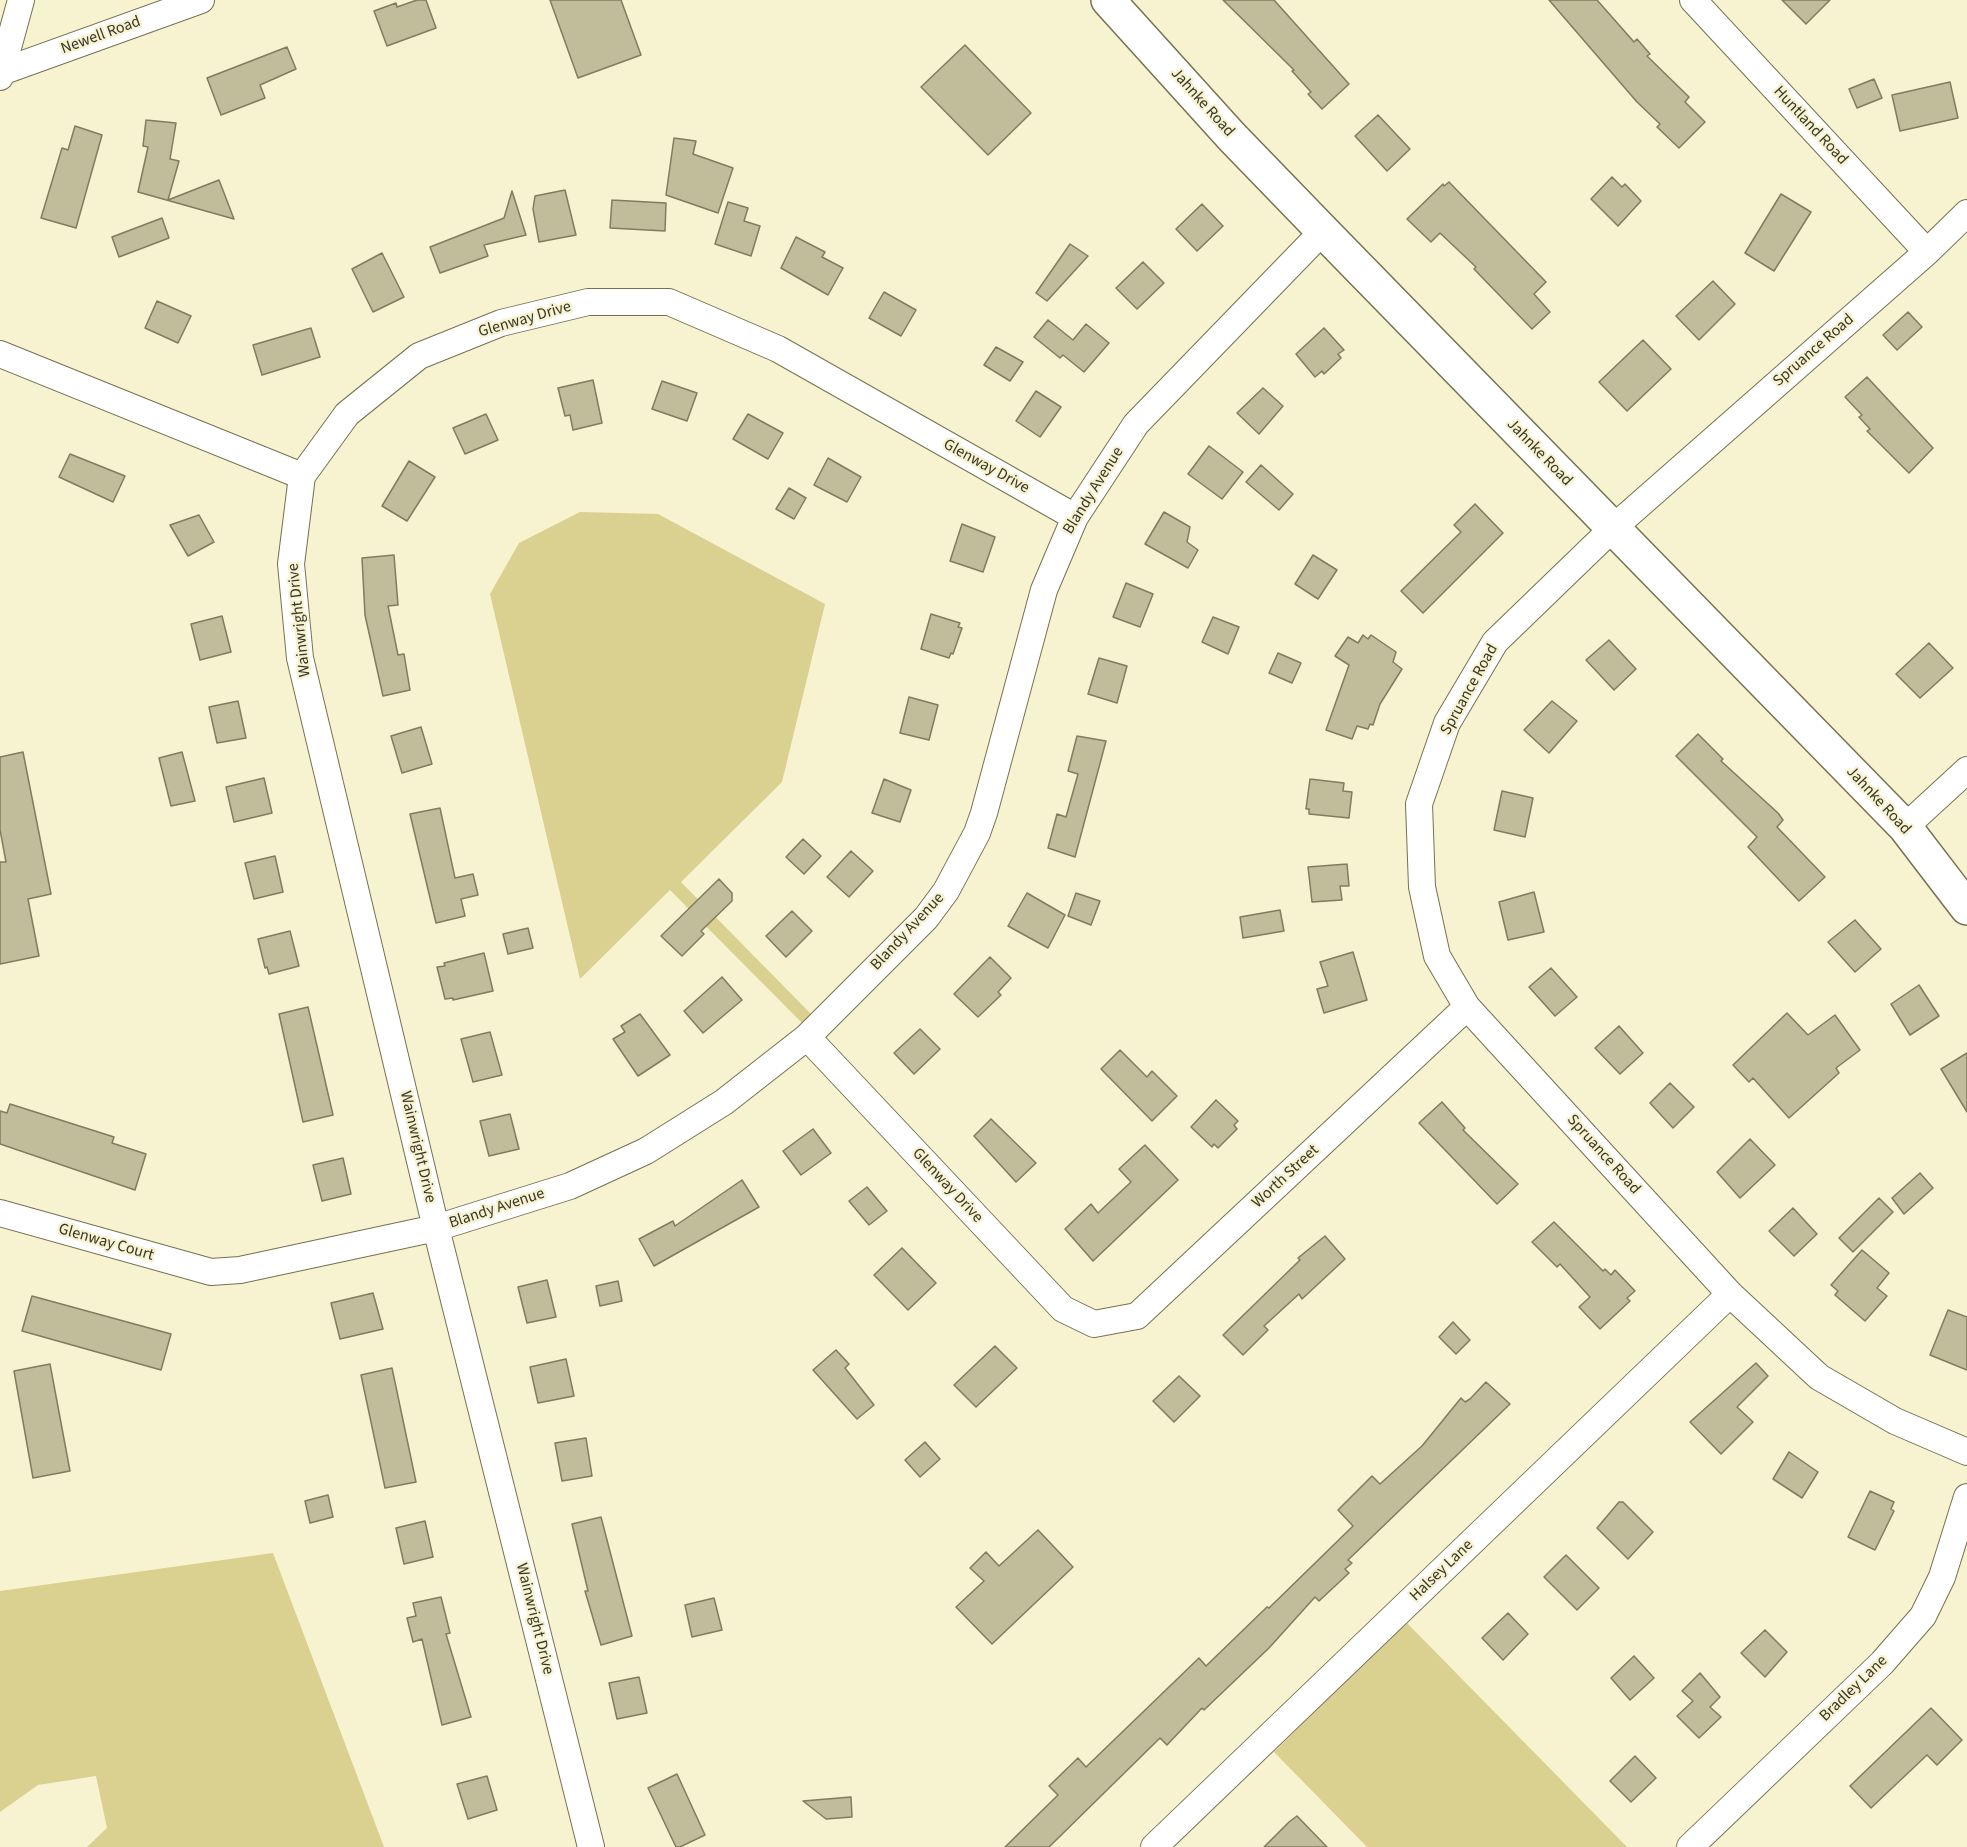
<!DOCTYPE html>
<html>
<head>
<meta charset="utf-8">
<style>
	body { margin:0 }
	canvas { display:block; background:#f7f2cf }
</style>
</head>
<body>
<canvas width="1967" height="1847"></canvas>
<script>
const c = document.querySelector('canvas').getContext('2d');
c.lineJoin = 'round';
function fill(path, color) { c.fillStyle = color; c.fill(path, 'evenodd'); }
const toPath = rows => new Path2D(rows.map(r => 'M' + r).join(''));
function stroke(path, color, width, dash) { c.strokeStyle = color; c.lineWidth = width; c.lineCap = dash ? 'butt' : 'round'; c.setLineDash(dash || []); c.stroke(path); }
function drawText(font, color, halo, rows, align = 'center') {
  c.font = font + ' "Source Sans 3",sans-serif'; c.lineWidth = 4.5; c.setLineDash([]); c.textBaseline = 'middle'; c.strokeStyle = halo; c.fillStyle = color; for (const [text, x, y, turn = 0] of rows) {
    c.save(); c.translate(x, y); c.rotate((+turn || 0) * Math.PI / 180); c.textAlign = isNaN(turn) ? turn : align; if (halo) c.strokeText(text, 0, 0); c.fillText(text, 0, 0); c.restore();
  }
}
fill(toPath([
	[580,512,658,514,825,604,782,782,681,882,812,1015,803,1024,670,890,580,979,490,594,519,543],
	[273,1553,384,1847,87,1847,107,1828,96,1776,38,1785,0,1812,0,1591],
	[1406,1622,1627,1847,1367,1847,1274,1752]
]), '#dad090');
const building = toPath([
	[417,0,426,0,436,28,387,46,374,11,396,3,397,7,417,0],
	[550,0,621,0,641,55,578,78,550,0],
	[1223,0,1274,0,1349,84,1322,109,1308,94,1311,92,1292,71,1294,70,1223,0],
	[1549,0,1597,0,1634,42,1637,39,1650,54,1647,56,1689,97,1685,102,1705,122,1679,148,1657,127,1660,124,1637,102,1549,0],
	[1782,0,1830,0,1806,24,1782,0],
	[965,45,1031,113,988,155,921,87,965,45],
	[287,47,296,69,260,85,265,98,221,115,207,78,287,47],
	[1874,79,1882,98,1857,108,1849,89,1874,79],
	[1950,82,1958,118,1900,131,1892,95,1950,82],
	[1378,115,1410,149,1387,171,1355,136,1378,115],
	[146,120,176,123,170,159,179,161,168,200,219,180,234,219,138,192,148,147,143,146,146,120],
	[75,126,102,135,76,228,41,218,62,148,68,150,75,126],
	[674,138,696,141,693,154,733,168,718,213,666,195,674,138],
	[1612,177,1622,187,1625,184,1641,201,1618,226,1591,199,1612,177],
	[1449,182,1546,282,1534,294,1550,312,1532,329,1474,269,1476,267,1440,233,1431,242,1407,219,1443,184,1444,186,1449,182],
	[565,190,576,235,539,242,533,209,535,196,565,190],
	[512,191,526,235,484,245,488,256,440,273,430,247,504,218,512,191],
	[1781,194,1811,212,1774,271,1745,253,1781,194],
	[612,200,666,203,665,231,610,228,612,200],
	[728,202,748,208,744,221,760,226,751,256,715,244,728,202],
	[1202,204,1223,226,1197,251,1176,229,1202,204],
	[162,218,169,238,119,257,112,237,162,218],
	[796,237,825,252,822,257,843,268,828,295,781,268,796,237],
	[1070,244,1088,256,1047,301,1036,293,1070,244],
	[382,253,404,297,373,312,352,269,382,253],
	[1143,262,1164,283,1137,309,1116,288,1143,262],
	[1713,281,1735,304,1699,340,1676,316,1713,281],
	[884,292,916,310,901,336,869,318,884,292],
	[157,301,191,316,178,343,145,328,157,301],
	[1908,312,1922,327,1897,350,1883,335,1908,312],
	[1048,320,1073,340,1086,324,1109,343,1084,372,1063,355,1060,358,1034,337,1048,320],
	[311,328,320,357,262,375,253,345,311,328],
	[1324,328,1344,350,1338,354,1341,358,1324,374,1322,371,1315,377,1296,354,1324,328],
	[1643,340,1671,369,1627,411,1599,382,1643,340],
	[996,347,1023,362,1010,381,984,365,996,347],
	[1867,377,1933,448,1909,473,1867,431,1870,429,1859,417,1862,415,1845,397,1867,377],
	[593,380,602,423,573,430,570,415,565,416,558,388,593,380],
	[662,381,697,393,687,421,652,409,662,381],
	[1263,388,1283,406,1259,434,1237,413,1263,388],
	[1036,391,1061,407,1040,437,1016,421,1036,391],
	[486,414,498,440,465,454,453,428,486,414],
	[748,414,783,433,768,459,733,439,748,414],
	[1209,446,1243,472,1222,499,1188,474,1209,446],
	[70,454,125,476,113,502,59,477,70,454],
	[828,458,861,477,847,502,814,485,828,458],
	[409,461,435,477,407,521,382,506,409,461],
	[1261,465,1293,494,1279,510,1246,482,1261,465],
	[789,488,806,498,794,519,776,509,789,488],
	[1475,504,1503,533,1423,613,1401,591,1461,532,1454,525,1475,504],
	[1164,512,1190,527,1187,542,1198,550,1188,568,1145,544,1164,512],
	[199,515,214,542,188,556,170,525,199,515],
	[962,524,995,537,983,572,950,561,962,524],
	[394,555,398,605,388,606,398,655,404,654,410,690,383,696,365,615,362,558,394,555],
	[1313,555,1337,570,1318,599,1295,584,1313,555],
	[1126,583,1153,594,1140,627,1113,617,1126,583],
	[931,614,960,623,958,627,962,628,953,654,951,653,949,658,921,649,931,614],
	[222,616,231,652,200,660,191,624,222,616],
	[1213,617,1239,627,1228,654,1202,642,1213,617],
	[1363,635,1368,639,1371,635,1396,652,1393,662,1402,669,1380,704,1373,725,1370,724,1368,729,1357,726,1352,739,1326,730,1349,665,1335,656,1348,637,1358,643,1363,635],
	[1609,640,1636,669,1614,690,1586,660,1609,640],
	[1929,643,1953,668,1920,698,1896,674,1929,643],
	[1278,653,1301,663,1292,683,1269,673,1278,653],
	[1099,658,1127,666,1117,703,1088,694,1099,658],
	[909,697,938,705,929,740,900,733,909,697],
	[238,701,246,738,217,743,209,707,238,701],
	[1552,701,1577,721,1549,753,1524,730,1552,701],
	[421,727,432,764,402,773,391,736,421,727],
	[1698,734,1723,759,1721,761,1778,813,1783,820,1777,827,1825,877,1799,901,1748,847,1757,837,1676,756,1698,734],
	[1077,736,1106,741,1075,857,1048,848,1057,814,1066,817,1078,774,1068,771,1077,736],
	[23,752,51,894,28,899,39,956,0,964,0,862,6,862,0,830,0,757,23,752],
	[182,752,195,801,171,806,159,758,182,752],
	[264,778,272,813,234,822,226,787,264,778],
	[884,779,911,790,900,822,872,813,884,779],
	[1310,779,1344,783,1343,791,1352,792,1349,818,1309,814,1309,809,1306,809,1310,779],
	[1502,791,1533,798,1525,837,1494,830,1502,791],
	[440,808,455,878,473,874,478,895,461,899,465,916,436,923,410,814,440,808],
	[803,839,821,856,804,874,786,857,803,839],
	[851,851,873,871,849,897,827,877,851,851],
	[275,856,283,892,254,899,245,863,275,856],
	[1347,864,1349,886,1340,886,1342,900,1312,902,1308,867,1347,864],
	[719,879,732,893,732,901,701,931,704,934,682,956,661,936,719,879],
	[1534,892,1544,932,1508,940,1499,902,1534,892],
	[1027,893,1065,915,1048,948,1008,926,1027,893],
	[1076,893,1100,901,1091,925,1068,916,1076,893],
	[1280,910,1284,931,1243,938,1240,917,1280,910],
	[792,911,812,931,786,957,766,936,792,911],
	[1855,920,1881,949,1855,972,1828,942,1855,920],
	[528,928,533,948,508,954,503,934,528,928],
	[290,931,299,966,269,974,267,967,265,968,258,939,290,931],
	[1353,952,1367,1000,1324,1013,1317,989,1328,986,1320,962,1353,952],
	[484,953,493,991,453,1000,453,998,445,999,437,967,445,966,444,963,484,953],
	[990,957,1011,978,998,992,1001,995,978,1017,954,994,990,957],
	[1551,968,1577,997,1555,1016,1529,987,1551,968],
	[722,977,742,1000,703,1033,684,1011,722,977],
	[1919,985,1939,1016,1910,1035,1891,1004,1919,985],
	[308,1007,333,1115,303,1122,279,1014,308,1007],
	[1787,1013,1808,1035,1835,1015,1860,1050,1836,1068,1839,1073,1789,1118,1753,1078,1749,1082,1733,1065,1787,1013],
	[640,1014,670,1055,638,1076,613,1039,625,1032,621,1026,640,1014],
	[1619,1026,1643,1053,1620,1074,1595,1048,1619,1026],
	[920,1029,940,1049,914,1074,894,1053,920,1029],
	[490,1032,502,1075,473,1082,461,1039,490,1032],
	[1120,1050,1147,1077,1152,1071,1177,1096,1152,1121,1101,1069,1120,1050],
	[1967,1053,1967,1112,1941,1069,1967,1053],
	[1670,1083,1694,1107,1673,1128,1650,1103,1670,1083],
	[1216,1100,1238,1121,1234,1125,1237,1129,1218,1148,1214,1144,1212,1147,1191,1127,1216,1100],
	[1442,1102,1465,1128,1463,1130,1518,1184,1497,1204,1419,1123,1442,1102],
	[10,1104,114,1137,112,1143,146,1154,135,1190,0,1144,0,1111,7,1113,10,1104],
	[510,1114,519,1149,489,1156,480,1121,510,1114],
	[991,1119,1036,1163,1016,1182,974,1136,991,1119],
	[813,1129,831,1153,801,1175,783,1151,813,1129],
	[1750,1139,1775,1165,1740,1198,1717,1172,1750,1139],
	[1145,1145,1178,1180,1093,1261,1065,1229,1091,1204,1098,1213,1131,1182,1119,1169,1145,1145],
	[343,1158,351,1194,322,1201,313,1165,343,1158],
	[1920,1173,1933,1188,1904,1214,1892,1198,1920,1173],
	[742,1180,759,1207,654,1266,639,1239,673,1221,675,1226,742,1180],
	[867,1187,887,1211,869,1225,849,1201,867,1187],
	[1879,1198,1893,1212,1853,1252,1839,1238,1879,1198],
	[1793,1208,1817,1234,1794,1256,1769,1231,1793,1208],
	[1554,1222,1603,1271,1605,1269,1611,1275,1615,1270,1635,1291,1627,1298,1630,1301,1600,1329,1579,1307,1590,1297,1560,1264,1557,1267,1532,1242,1554,1222],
	[1325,1236,1345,1259,1302,1299,1299,1294,1264,1326,1268,1330,1243,1355,1223,1335,1300,1260,1298,1258,1325,1236],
	[902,1248,936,1283,908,1310,874,1275,902,1248],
	[1862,1250,1889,1273,1877,1288,1887,1296,1865,1321,1835,1295,1838,1291,1831,1285,1862,1250],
	[547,1280,556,1317,527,1323,518,1287,547,1280],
	[618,1281,622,1301,600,1306,596,1286,618,1281],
	[373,1293,383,1329,340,1339,331,1303,373,1293],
	[32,1296,171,1334,161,1370,22,1331,32,1296],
	[1948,1310,1967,1317,1967,1370,1930,1355,1948,1310],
	[1453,1322,1470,1340,1456,1354,1439,1337,1453,1322],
	[995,1346,1017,1368,976,1407,954,1385,995,1346],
	[836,1350,849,1364,845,1368,874,1405,857,1419,813,1370,836,1350],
	[566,1359,574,1396,538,1403,530,1367,566,1359],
	[1756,1363,1768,1376,1737,1407,1753,1422,1721,1454,1690,1422,1756,1363],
	[50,1364,70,1471,33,1478,14,1371,50,1364],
	[392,1368,416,1482,385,1488,361,1375,392,1368],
	[1179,1376,1200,1396,1174,1422,1153,1401,1179,1376],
	[1486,1382,1510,1404,1348,1560,1352,1563,1345,1569,1349,1573,1319,1601,1315,1597,1269,1648,1204,1710,1202,1708,1167,1745,1160,1738,1049,1847,1005,1847,1058,1795,1049,1786,1078,1758,1086,1767,1199,1658,1206,1666,1267,1607,1269,1608,1353,1526,1338,1510,1372,1476,1380,1484,1422,1446,1461,1398,1465,1402,1470,1399,1486,1382],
	[586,1438,592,1476,562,1481,555,1443,586,1438],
	[925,1442,940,1459,920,1477,905,1460,925,1442],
	[1789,1452,1818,1472,1802,1498,1773,1479,1789,1452],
	[1870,1491,1894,1502,1891,1509,1894,1511,1875,1550,1848,1537,1870,1491],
	[328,1495,333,1517,310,1523,305,1501,328,1495],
	[1619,1502,1623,1502,1653,1532,1628,1559,1597,1528,1619,1502],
	[601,1517,632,1636,601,1645,585,1591,588,1591,572,1524,601,1517],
	[425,1521,433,1557,404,1564,396,1528,425,1521],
	[1038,1530,1073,1567,992,1644,956,1607,984,1581,970,1568,986,1552,999,1566,1038,1530],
	[1566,1555,1599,1588,1577,1610,1544,1577,1566,1555],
	[441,1597,450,1633,446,1634,471,1717,442,1725,422,1639,413,1642,407,1618,416,1616,413,1603,441,1597],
	[714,1598,722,1630,692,1637,685,1605,714,1598],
	[1508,1613,1528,1634,1503,1660,1482,1638,1508,1613],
	[1765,1630,1787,1652,1765,1677,1741,1653,1765,1630],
	[1634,1656,1654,1678,1630,1700,1611,1678,1634,1656],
	[1700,1673,1720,1697,1710,1707,1721,1717,1699,1738,1677,1716,1693,1701,1682,1691,1700,1673],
	[639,1677,647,1713,617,1719,609,1683,639,1677],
	[1931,1708,1962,1740,1937,1765,1927,1755,1871,1808,1850,1786,1931,1708],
	[1635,1756,1656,1778,1631,1802,1610,1781,1635,1756],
	[677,1774,705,1835,680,1847,676,1847,648,1788,677,1774],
	[487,1776,497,1810,468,1819,457,1784,487,1776],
	[851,1797,852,1817,826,1819,803,1801,851,1797],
	[1297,1816,1327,1847,1264,1847,1289,1822,1297,1816]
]);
fill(building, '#c1bc9a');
stroke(building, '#817c5d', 1.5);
const minor = toPath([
	[1693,0,1927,252],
	[1,72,201,0],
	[0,77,21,0],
	[1967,213,1927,252,1613,528,1495,642,1447,723,1419,804,1422,887,1437,956,1467,1007,1730,1294,1819,1377,1895,1421,1967,1452],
	[0,354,302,476,347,414,419,356,501,323,588,302,669,302,778,349,1075,517],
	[302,476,291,564,300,658,436,1228,591,1847],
	[1905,827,1967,770],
	[807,1037,1063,1309,1094,1324,1137,1316,1467,1007],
	[0,1213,211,1272,240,1270,436,1228,570,1186,646,1151,724,1102,807,1037,926,918,946,891,977,833,984,813,1044,590,1075,517,1136,424,1323,231],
	[1154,1847,1730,1294],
	[1690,1847,1882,1663,1923,1616,1942,1577,1967,1497]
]);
const secondary = toPath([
	[1108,0,1232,137,1323,231,1905,827,1967,908]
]);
stroke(minor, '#767152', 28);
stroke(secondary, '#767152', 36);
stroke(minor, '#fff', 26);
stroke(secondary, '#fff', 33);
drawText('16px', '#383628', '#f7f2cf', [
	["Newell Road",101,36,-20],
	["Jahnke Road",1202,103,48],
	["Huntland Road",1810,126,47],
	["Glenway Drive",525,320,-16],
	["Spruance Road",1814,351,-41],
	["Jahnke Road",1539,453,46],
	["Glenway Drive",986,467,29],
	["Blandy Avenue",1094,491,-58],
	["Wainwright Drive",300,620,-96],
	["Spruance Road",1470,690,-61],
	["Jahnke Road",1878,801,47],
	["Blandy Avenue",908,932,-47],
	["Wainwright Drive",417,1147,77],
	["Spruance Road",1603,1155,48],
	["Worth Street",1286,1177,-43],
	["Glenway Drive",947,1186,47],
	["Blandy Avenue",497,1209,-18],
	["Glenway Court",106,1243,16],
	["Halsey Lane",1442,1571,-44],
	["Wainwright Drive",534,1619,76],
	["Bradley Lane",1854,1689,-44]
]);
</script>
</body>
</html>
